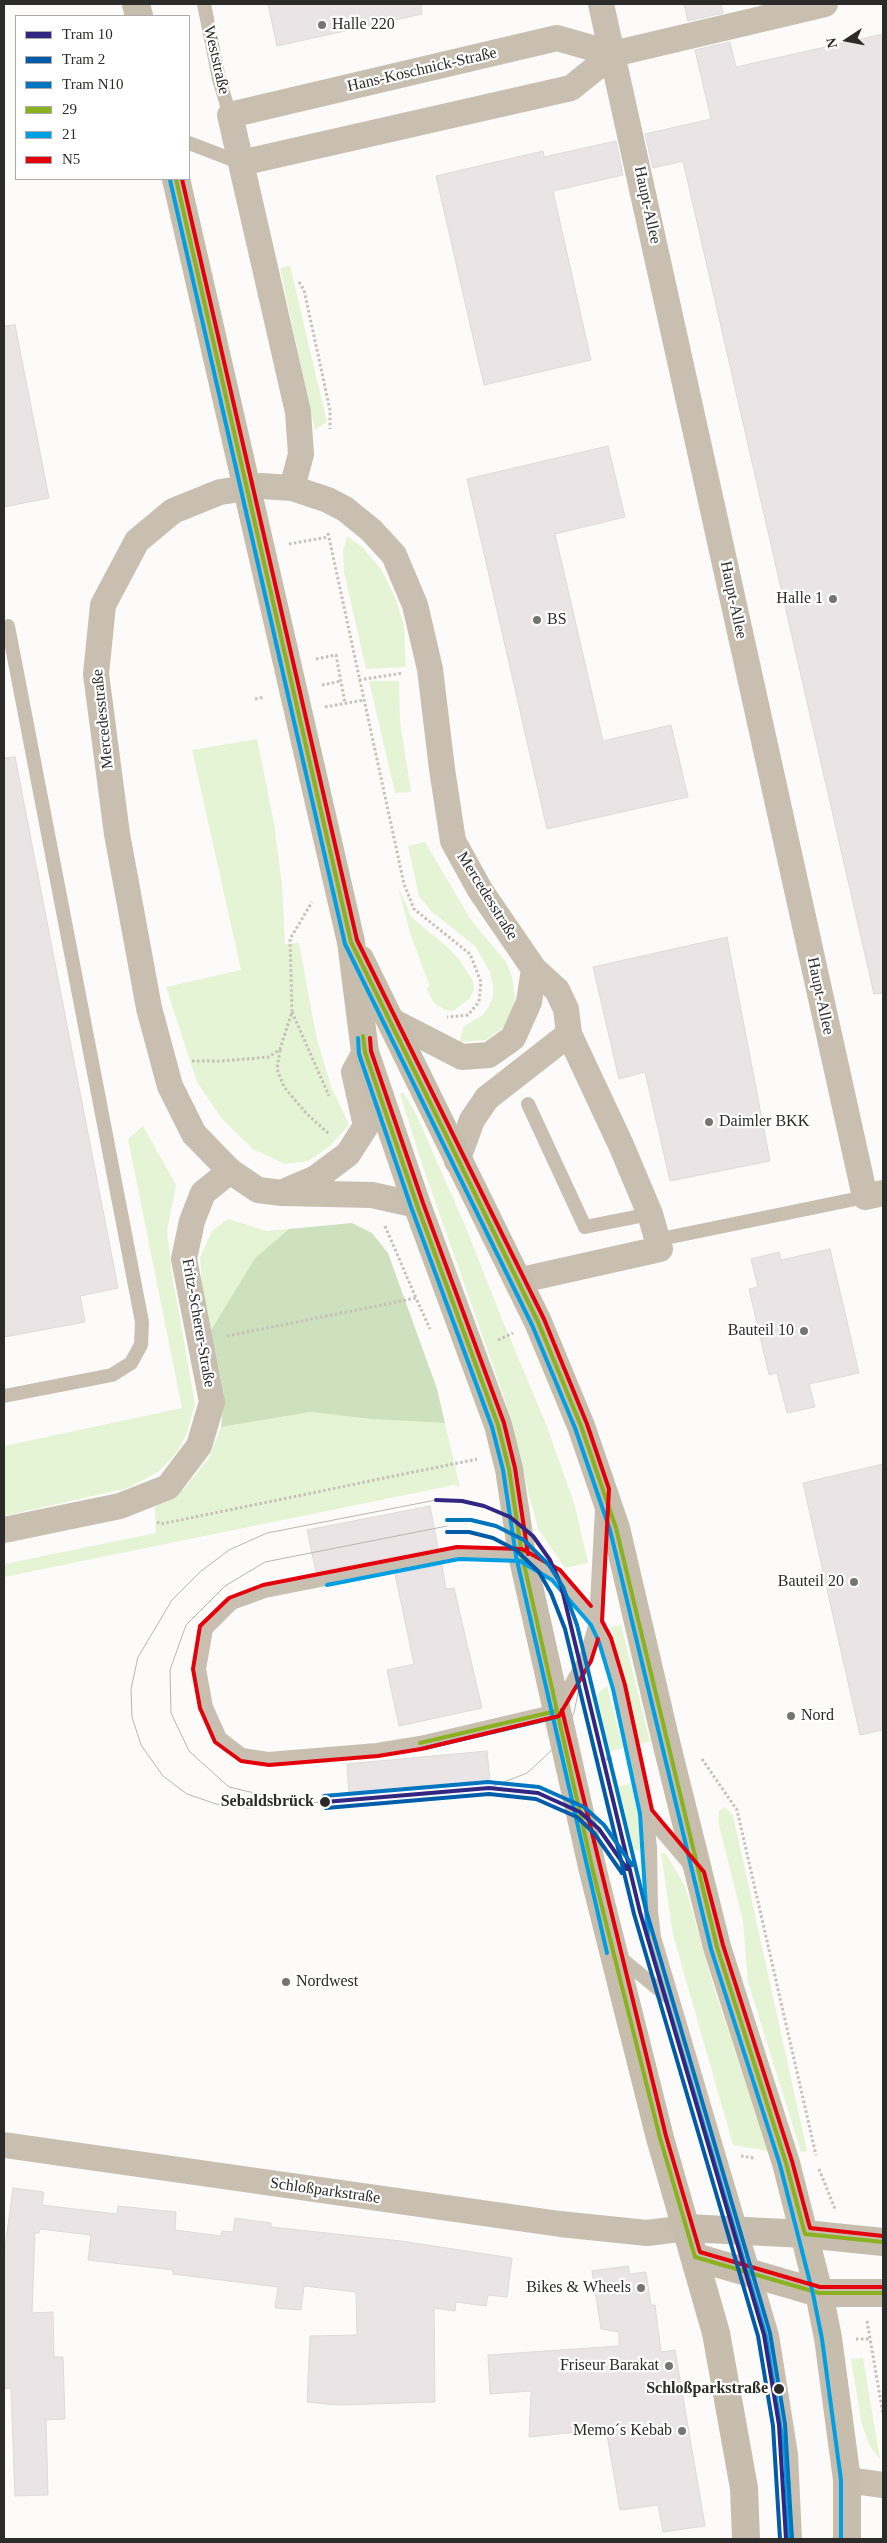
<!DOCTYPE html>
<html>
<head>
<meta charset="utf-8">
<style>
	body { margin:0 }
	#map { position:relative; width:887px; height:2543px; overflow:hidden; background:#fcfbf9; font-family:Georgia,serif }
	canvas { display:block }
	.frame { position:absolute; inset:0; border:5px solid #2b2b2a; pointer-events:none }
	.legend { position:absolute; left:15px; top:15px; width:175px; height:165px; box-sizing:border-box; background:#fff; border:1px solid #aaa; margin:0; padding:6px 9px; list-style:none; font-size:15px; color:#2b2b2a }
	.legend li { display:flex; align-items:center; gap:10px; height:25px }
	.legend b { width:25px; border:1px solid #aaa }
	.north { position:absolute; left:822px; top:15px; width:50px; height:50px; -webkit-text-stroke:4px #fff; paint-order:stroke; rotate:259deg; font-size:14px; font-weight:700; line-height:20px; text-align:center; color:#2b2b2a }
	.north::after { content:''; display:block; margin:auto; width:18px; height:22px; background:#2b2b2a; clip-path:polygon(50% 0,100% 100%,50% 72%,0 100%) }
</style>
</head>
<body>
<div id="map">
<canvas width="887" height="2543"></canvas>
<div class="frame"></div>
<ul class="legend">
<li><b style="height:6px;background:#312783"></b>Tram 10</li>
<li><b style="height:6px;background:#005ca9"></b>Tram 2</li>
<li><b style="height:6px;background:#0075bf"></b>Tram N10</li>
<li><b style="height:6px;background:#8ab220"></b>29</li>
<li><b style="height:6px;background:#009fe3"></b>21</li>
<li><b style="height:6px;background:#e3000b"></b>N5</li>
</ul>
<div class="north">N</div>
</div>
<script>
const c = document.querySelector('canvas').getContext('2d');
c.lineJoin = 'round';
function fill(path, color) { c.fillStyle = color; c.fill(path, 'evenodd'); }
const toPath = rows => new Path2D(rows.map(r => 'M' + r).join(''));
function stroke(path, color, width, dash) { c.strokeStyle = color; c.lineWidth = width; c.lineCap = dash ? 'butt' : 'round'; c.setLineDash(dash || []); c.stroke(path); }
function drawText(font, color, halo, rows, align = 'center') {
  c.font = font + ' Georgia,serif'; c.lineWidth = 4.5; c.setLineDash([]); c.textBaseline = 'middle'; c.strokeStyle = halo; c.fillStyle = color; for (const [text, x, y, turn = 0] of rows) {
    c.save(); c.translate(x, y); c.rotate((+turn || 0) * Math.PI / 180); c.textAlign = isNaN(turn) ? turn : align; if (halo) c.strokeText(text, 0, 0); c.fillText(text, 0, 0); c.restore();
  }
}
fill(toPath([
	[290,266,327,422,315,430,280,268],
	[347,536,362,547,381,569,395,597,404,625,406,667,366,669,344,572,343,551],
	[369,681,399,681,400,722,411,792,395,793],
	[257,739,274,823,282,885,285,944,299,943,317,1040,331,1086,349,1125,330,1146,308,1161,285,1164,253,1149,222,1119,197,1082,166,987,241,970,192,750],
	[425,842,471,920,506,962,512,977,515,997,512,1014,506,1025,486,1040,460,1042,463,1027,483,1015,489,1006,493,996,493,985,490,972,475,946,432,912,419,896,408,846],
	[398,886,411,917,445,945,459,959,473,981,474,990,469,999,453,1011,445,1010,434,1003,426,988,430,987,410,933],
	[403,1092,416,1114,464,1223,504,1324,546,1424,575,1506,588,1563,565,1568,538,1529,504,1397,422,1164,400,1094],
	[143,1126,176,1185,167,1231,172,1274,195,1404,187,1433,177,1452,158,1472,128,1488,4,1516,4,1446,182,1408,128,1139],
	[228,1219,267,1231,289,1229,255,1258,211,1330,202,1287,200,1257,212,1231],
	[311,1412,370,1419,445,1423,460,1487,454,1485,4,1577,4,1564,156,1533,155,1507,184,1489,209,1458,221,1427],
	[621,1625,650,1742,640,1744,611,1627],
	[607,1686,623,1748,609,1752,596,1695],
	[631,1784,641,1827,642,1842,642,1850,634,1851,618,1786],
	[725,1807,733,1815,807,2151,801,2152,748,1982,743,1921,718,1821,719,1811],
	[661,1852,666,1854,685,1886,713,1985,769,2151,733,2145,673,1935],
	[863,2358,880,2459,870,2446,862,2425,851,2359]
]), '#e4f4d4');
fill(toPath([
	[352,1223,372,1233,388,1253,437,1389,445,1423,370,1419,311,1412,221,1427,224,1394,211,1330,255,1258,289,1229]
]), '#cee1be');
const building = toPath([
	[268,4,421,4,422,14,277,46,268,4],
	[684,4,721,4,723,13,688,21,684,4],
	[883,34,883,993,874,994,683,161,653,168,645,134,711,119,695,50,730,42,736,67,883,34],
	[616,141,623,175,553,191,591,360,484,385,436,176,543,151,544,157,616,141],
	[15,325,49,498,4,507,4,326,15,325],
	[608,446,625,517,555,534,603,741,671,725,688,797,547,829,467,479,608,446],
	[15,757,118,1288,80,1296,85,1322,4,1337,4,758,15,757],
	[727,937,770,1161,670,1181,645,1072,619,1079,593,967,727,937],
	[830,1249,859,1373,809,1384,815,1407,787,1413,777,1373,769,1375,749,1289,758,1287,751,1259,779,1252,781,1260,830,1249],
	[883,1464,883,1730,860,1735,803,1483,883,1464],
	[430,1506,438,1548,316,1572,307,1530,430,1506],
	[442,1565,446,1589,454,1588,482,1708,399,1726,387,1670,414,1664,395,1574,442,1565],
	[487,1751,490,1781,349,1794,347,1764,487,1751],
	[13,2188,44,2192,42,2205,117,2214,118,2206,176,2212,175,2230,221,2236,222,2231,233,2232,235,2218,271,2223,271,2227,401,2241,512,2258,507,2297,488,2295,486,2306,456,2302,455,2311,434,2308,435,2402,338,2405,307,2402,310,2336,357,2335,356,2292,304,2286,301,2310,275,2308,278,2287,173,2274,173,2270,88,2260,91,2235,40,2229,39,2233,35,2233,32,2313,53,2312,54,2357,63,2357,65,2419,46,2420,48,2495,15,2496,11,2388,4,2389,4,2255,13,2188],
	[628,2266,630,2274,646,2272,651,2305,655,2305,661,2352,675,2350,705,2526,663,2532,658,2505,620,2510,606,2429,529,2437,531,2391,490,2394,488,2355,619,2346,619,2332,601,2329,592,2271,628,2266]
]);
fill(building, '#eae4e6');
stroke(building, '#dcdbda', 1);
stroke(toPath([
	[299,282,304,290,330,410,330,429],
	[328,533,404,884,414,909,470,954,481,982,479,1002,468,1015,447,1017],
	[289,544,328,537],
	[316,659,336,655,345,703],
	[359,680,403,673],
	[322,685,341,681],
	[255,699,264,697],
	[325,707,364,700],
	[292,1012,329,1096],
	[280,1050,277,1069,284,1087,306,1113,329,1134],
	[192,1061,221,1061,269,1057,280,1049,292,1012,290,939,312,902],
	[385,1226,416,1298],
	[227,1336,416,1298,430,1329],
	[498,1340,513,1333],
	[157,1522,161,1524,477,1459],
	[702,1759,737,1810,816,2155],
	[596,1761,612,1758],
	[741,2156,754,2158],
	[819,2169,835,2209],
	[867,2321,883,2414],
	[856,2339,869,2339]
]), '#c6c0b8', 3, [2.5, 2.5]);
stroke(toPath([
	[204,4,219,79,230,115],
	[189,143,241,163],
	[528,1104,585,1227,650,1214],
	[656,1240,865,1197],
	[4,1396,112,1375,131,1363,141,1345,142,1322,8,626],
	[602,1509,596,1622,586,1658,556,1711,420,1743,377,1750,268,1759,242,1755,220,1738,206,1707,199,1669,206,1629,232,1603,265,1591,458,1553,522,1555,556,1575,596,1622,605,1640,619,1687,646,1813,650,1847,651,1911,654,1937,772,2335,791,2454,795,2539],
	[646,1813,691,1866],
	[618,1956,673,2001]
]), '#c8bfb1', 14);
stroke(toPath([
	[601,4,865,1197,883,1193],
	[241,163,571,88,613,54,825,4],
	[292,488,301,454,298,412,230,115,557,38,613,54],
	[392,1021,462,1057,489,1055,513,1038,529,1002,534,969],
	[457,1161,472,1120,487,1098,569,1034],
	[288,1190,316,1178,348,1154,366,1126,354,1072,365,1052],
	[417,1205,372,1195,282,1193,258,1190,230,1171,194,1134,170,1086,149,1008,117,834,96,674,103,605,137,541,173,511,220,492,261,486,292,488,328,500,345,509,371,530,394,555,415,605,430,669,442,769,453,841,480,890,534,969,557,990,566,1009,569,1034,621,1145,650,1214,660,1249,517,1281],
	[4,1530,120,1506,168,1487,199,1446,212,1402,184,1259,192,1221,203,1193,230,1171],
	[4,2145,560,2224,647,2233,687,2228],
	[847,2480,883,2485]
]), '#c8bfb1', 26);
stroke(toPath([
	[687,2228,805,2234,883,2242],
	[695,2257,819,2293,883,2293]
]), '#c6bdae', 28);
stroke(toPath([
	[136,4,139,16],
	[176,179,351,942,365,1052,417,1205,498,1425,509,1469,522,1555,593,1871,660,2138,716,2333,744,2488,746,2539],
	[360,959,538,1322,581,1426,616,1528,667,1746,717,1947,786,2163,819,2293,828,2338,847,2480,847,2539]
]), '#c6bdac', 28);
stroke(toPath([
	[489,1788,527,1773,552,1750,562,1736,574,1713,579,1688,578,1659],
	[288,1801,229,1787,189,1751,171,1713,170,1670,186,1625,225,1586,265,1562,447,1526],
	[305,1803,325,1802],
	[311,1804,247,1808,216,1804,187,1794,163,1776,141,1745,132,1717,131,1689,138,1657,172,1600,200,1572,229,1550,267,1533,436,1500]
]), '#bab5ae', 1);
stroke(toPath([
	[176,179,351,942,538,1322,581,1426,616,1528,717,1947,786,2163,805,2234],
	[363,1036,365,1052,417,1205,498,1425,509,1469,522,1555,593,1871,660,2138,695,2257],
	[420,1743,556,1711],
	[805,2234,883,2242],
	[695,2257,819,2293,883,2293]
]), '#8ab220', 4);
stroke(toPath([
	[170,180,345,944,532,1325,575,1428,610,1530,711,1949,780,2165,813,2294,822,2339,841,2480,841,2539],
	[358,1038,359,1054,411,1207,492,1427,503,1470,516,1556,607,1953],
	[327,1585,459,1559,520,1561,552,1580,591,1625,599,1642,613,1689,640,1814,648,1938,766,2336,785,2455,789,2539],
	[421,1749,557,1717]
]), '#009fe3', 4);
stroke(toPath([
	[182,179,357,940,544,1319,587,1424,609,1489,602,1621,611,1638,625,1685,652,1810,704,1872,723,1945,792,2161,810,2228,883,2236],
	[370,1038,371,1051,423,1203,504,1423,515,1468,528,1554],
	[591,1606,560,1570,522,1549,457,1547,263,1585,229,1598,200,1626,193,1669,200,1708,215,1742,241,1761,269,1765,378,1756,421,1749,559,1716,591,1661,598,1639],
	[562,1710,666,2136,700,2252,820,2287,883,2287]
]), '#e3000b', 4);
stroke(toPath([
	[436,1500,462,1501,484,1506,510,1517,533,1536,550,1560,561,1585,640,1912,764,2335,779,2425,786,2539],
	[325,1802,489,1788,538,1793,580,1812,599,1829,627,1869]
]), '#312783', 4);
stroke(toPath([
	[447,1532,469,1532,493,1538,516,1550,539,1572,551,1593,565,1629,634,1914,758,2336,773,2426,780,2539],
	[326,1808,489,1794,536,1799,577,1817,594,1833,622,1873]
]), '#005ca9', 4);
stroke(toPath([
	[447,1520,471,1520,496,1526,524,1540,549,1565,563,1587,577,1625,646,1910,770,2333,785,2424,792,2539],
	[324,1796,488,1782,539,1787,584,1807,604,1825,632,1865]
]), '#0075bf', 4);
for (const [x, y, r, color] of [
	[322,25,5,"#747472"],
	[833,599,5,"#747472"],
	[537,620,5,"#747472"],
	[709,1122,5,"#747472"],
	[804,1331,5,"#747472"],
	[854,1582,5,"#747472"],
	[791,1716,5,"#747472"],
	[325,1802,6,"#2b2b2a"],
	[286,1982,5,"#747472"],
	[641,2288,5,"#747472"],
	[669,2366,5,"#747472"],
	[779,2389,6,"#2b2b2a"],
	[682,2431,5,"#747472"]
]) { const dot = new Path2D(); dot.arc(x, y, r, 0, 2 * Math.PI); c.fillStyle = color; c.fill(dot); stroke(dot, '#fff', 2); }
drawText('16px', '#2b2b2a', '#fff', [
	["Halle 220",332,25,"left"],
	["Halle 1",823,599],
	["BS",547,620,"left"],
	["Daimler BKK",719,1122,"left"],
	["Bauteil 10",794,1331],
	["Bauteil 20",844,1582],
	["Nord",801,1716,"left"],
	["Nordwest",296,1982,"left"],
	["Bikes & Wheels",631,2288],
	["Friseur Barakat",659,2366],
	["Memo´s Kebab",672,2431]
], 'right');
drawText('16px', '#2b2b2a', '#fff', [
	["Weststraße",216,60,77],
	["Hans-Koschnick-Straße",422,70,-13],
	["Haupt-Allee",647,205,78],
	["Haupt-Allee",733,600,78],
	["Mercedesstraße",103,719,-96],
	["Mercedesstraße",487,896,58],
	["Haupt-Allee",820,996,78],
	["Fritz-Scherer-Straße",198,1323,80],
	["Schloßparkstraße",325,2191,8]
]);
drawText('bold 16px', '#2b2b2a', '#fff', [
	["Sebaldsbrück",314,1802],
	["Schloßparkstraße",768,2389]
], 'right');
</script>
</body>
</html>
